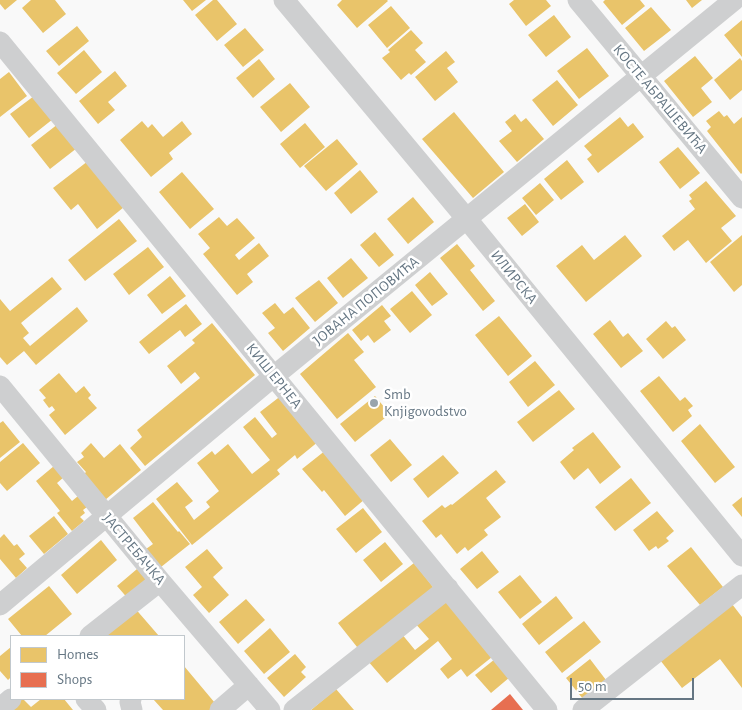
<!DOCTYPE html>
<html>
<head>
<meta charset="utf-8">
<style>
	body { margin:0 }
	#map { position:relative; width:742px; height:710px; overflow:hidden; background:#f9f9f9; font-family:"Alegreya Sans",sans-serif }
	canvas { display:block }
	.legend { position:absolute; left:10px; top:635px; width:175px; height:65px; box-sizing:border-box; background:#fff; border:1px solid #c1c8cd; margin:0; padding:6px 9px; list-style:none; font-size:15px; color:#657683 }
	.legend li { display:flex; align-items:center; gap:10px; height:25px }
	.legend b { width:25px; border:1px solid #c1c8cd }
	.scale { position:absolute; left:570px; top:678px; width:124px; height:22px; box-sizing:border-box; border:2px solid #657683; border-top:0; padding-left:6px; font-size:15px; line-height:18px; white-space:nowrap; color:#657683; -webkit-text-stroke:4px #fff; paint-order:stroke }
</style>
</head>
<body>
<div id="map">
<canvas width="742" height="710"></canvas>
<ul class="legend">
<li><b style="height:14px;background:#e9c46a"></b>Homes</li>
<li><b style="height:14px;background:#e76f51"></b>Shops</li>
</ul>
<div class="scale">50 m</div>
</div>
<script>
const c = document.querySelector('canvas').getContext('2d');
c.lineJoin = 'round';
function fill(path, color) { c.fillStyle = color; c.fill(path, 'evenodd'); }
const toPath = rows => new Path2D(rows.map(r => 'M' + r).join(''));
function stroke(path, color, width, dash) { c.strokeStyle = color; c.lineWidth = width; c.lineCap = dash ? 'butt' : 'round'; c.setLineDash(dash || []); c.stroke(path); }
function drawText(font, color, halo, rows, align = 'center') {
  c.font = font + ' "Alegreya Sans",sans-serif'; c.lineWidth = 5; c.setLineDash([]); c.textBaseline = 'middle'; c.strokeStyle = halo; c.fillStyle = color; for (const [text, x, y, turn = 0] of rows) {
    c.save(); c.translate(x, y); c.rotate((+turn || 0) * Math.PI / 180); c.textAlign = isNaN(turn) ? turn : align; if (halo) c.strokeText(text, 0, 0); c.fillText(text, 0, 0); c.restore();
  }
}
fill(toPath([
	[0,0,17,0,5,10,0,4],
	[31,0,55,0,66,14,43,33,22,8],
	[183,0,206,0,192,11],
	[213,0,217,0,237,24,217,41,195,15],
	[342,0,387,0,388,1,357,28,337,5],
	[514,0,546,0,551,6,526,26,509,4],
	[605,0,640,0,645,6,622,25,603,2],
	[686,0,702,0,692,8],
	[391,6,410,28,387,48,368,25],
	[651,7,671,30,644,51,625,28],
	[554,15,571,37,546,57,528,35],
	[742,20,742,57,724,35],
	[77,26,89,41,59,66,46,51],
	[245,28,264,50,243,67,224,45],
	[411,30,423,43,415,50,426,62,411,75,409,73,401,80,382,58,390,52,388,50],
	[587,48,609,76,579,99,557,71],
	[84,50,102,72,76,94,57,73],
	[446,51,455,62,447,68,458,82,435,101,415,77],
	[695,56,713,78,701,88,712,102,693,117,664,81],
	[740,58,742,61,742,90,730,100,714,80],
	[259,59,275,79,253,98,236,78],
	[115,71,127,86,108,102,115,110,98,124,79,101],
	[9,72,27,96,0,117,0,79],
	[557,80,578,105,553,126,532,100],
	[290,83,310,107,281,132,260,107],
	[34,96,53,119,29,138,10,114],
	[719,111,724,117,727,115,734,124,742,117,742,173,741,174,707,131,711,127,706,121],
	[454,112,504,172,473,198,422,139],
	[515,114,521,122,526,118,544,139,517,162,499,141,512,131,505,122],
	[620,117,628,127,633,123,644,137,598,173,587,159,592,155,584,146],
	[142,121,148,128,152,124,163,137,182,121,192,134,169,153,173,159,151,177,120,140],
	[305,123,325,147,300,168,280,144],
	[58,124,77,148,50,169,31,145],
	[337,139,358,164,326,191,304,166],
	[678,147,700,173,680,189,659,162],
	[567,160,584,182,561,200,544,179],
	[88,161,124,207,97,229,78,204,71,210,53,188],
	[360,170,378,192,351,214,334,193],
	[182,172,214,209,190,229,159,192],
	[706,181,736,216,721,228,732,241,706,263,688,240,674,251,662,236,695,209,689,201,692,199,689,195],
	[540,183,554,200,536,215,522,198],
	[413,197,434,222,408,244,387,219],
	[525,204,539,222,522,236,507,218],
	[219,217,227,226,237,218,255,238,235,255,239,260,259,243,269,256,247,274,253,282,237,295,203,254,210,248,198,234],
	[119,219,137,241,85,281,68,260],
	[375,232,394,255,379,267,360,245],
	[625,235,642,256,586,302,556,266,582,245,594,260],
	[742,235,742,285,734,292,710,262],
	[457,244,475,266,470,270,495,301,483,311,440,258],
	[148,247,164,267,129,295,113,274],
	[351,258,368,278,343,298,327,278],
	[430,272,448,294,432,306,415,285],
	[170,276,186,296,162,314,147,295],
	[52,277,62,289,21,323,29,333,23,338,30,346,77,307,88,321,36,365,24,351,7,365,0,357,0,299,10,311],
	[319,280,338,303,315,322,295,298],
	[412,291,432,315,410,333,390,309],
	[275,303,284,314,293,307,310,328,283,351,268,333,275,328,262,313],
	[186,304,202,324,185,337,180,330,149,354,139,342],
	[382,305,391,316,384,321,391,330,374,343,368,335,361,341,352,330],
	[499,316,532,356,508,376,475,335],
	[610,320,623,337,628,333,643,351,621,368,593,334],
	[666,321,672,328,675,326,686,340,663,359,646,339],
	[212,323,255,375,145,466,130,448,142,437,137,430,200,378,195,372,181,384,167,366,195,343,192,340],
	[348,333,364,352,354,360,376,387,337,419,300,374],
	[535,361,555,385,528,407,509,382],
	[59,373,76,393,84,386,91,395,88,398,97,408,65,435,49,415,55,410,52,406,49,408,43,400,46,398,39,390],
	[659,376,680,401,685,397,693,406,688,410,692,416,673,432,640,391],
	[559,390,575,409,533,442,517,422],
	[282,395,319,441,297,459,295,455,277,470,280,474,192,545,156,499,177,482,193,501,185,507,194,520,210,507,206,502,219,491,197,463,212,451,215,455,228,444,252,474,270,460,243,427,255,417,272,438,277,434,260,412],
	[375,396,390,414,355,442,340,424],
	[3,421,20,442,0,458,0,423],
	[700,424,735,467,715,483,681,441],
	[593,432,621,467,600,484,588,468,574,480,560,462,574,450,572,448],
	[390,439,412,465,391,482,370,455],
	[23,443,40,463,7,491,0,483,0,462],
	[91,443,104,458,120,444,141,470,105,500,83,475,86,472,77,462,84,457,81,453],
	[326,450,365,499,345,516,324,490,322,492,302,469],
	[443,455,459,473,428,498,413,479],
	[54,466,64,477,57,483,72,501,78,496,87,507,83,510,85,513,80,517,84,521,72,531,57,513,60,511,36,481],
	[496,470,506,482,486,498,501,517,484,530,488,535,468,551,465,547,457,554,441,534,436,538,422,521,442,505,445,508,451,504,452,505],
	[631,478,651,503,615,531,595,507],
	[742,497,742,517,732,505],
	[153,502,178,532,179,531,190,544,161,567,146,549,153,544,133,518],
	[363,508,382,532,356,553,336,529],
	[657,511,674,531,666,538,669,541,658,549,656,546,649,551,633,530],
	[54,516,68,534,44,554,29,536],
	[4,534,14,546,17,544,25,554,19,559,27,568,16,578,0,559,0,538],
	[101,540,117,560,77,594,61,575],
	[385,542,403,564,381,582,363,560],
	[691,547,723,587,700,605,667,566],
	[207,549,223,568,213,577,229,595,209,613,193,595,202,587,185,567],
	[482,551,499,572,477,589,460,569],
	[414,563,437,592,361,652,338,623],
	[137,569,150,584,130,601,117,586],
	[520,575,542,602,520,619,498,592],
	[49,586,72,614,45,636,22,636,8,619],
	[556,596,573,618,539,645,522,624],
	[443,598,492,657,467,677,461,669,448,679,440,669,452,659,438,641,387,683,367,660,401,633,415,650,429,639,414,622],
	[246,599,265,620,238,644,219,622],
	[732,604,742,617,742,688,720,659,682,688,660,660],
	[133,606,159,636,100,636],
	[584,621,601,642,562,673,545,652],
	[270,628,290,652,264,674,244,651],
	[11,647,11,677,8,680,0,671,0,656],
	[295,654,306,667,301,672,306,677,284,697,267,678],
	[495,659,510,677,491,693,475,675],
	[590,659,606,680,583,699,566,678],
	[184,666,220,709,218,710,163,710,153,699,184,699],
	[336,689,354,710,311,710],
	[19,699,23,699,31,707,41,699,64,699,73,710,5,710]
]), '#e9c46a');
fill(toPath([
	[510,694,523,710,491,710]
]), '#e76f51');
stroke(toPath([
	[284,0,466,218,742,556],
	[578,0,742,198],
	[0,42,547,710],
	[0,386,160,581,270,710],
	[0,605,274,376,734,0],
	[90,636,160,581],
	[86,699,96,710],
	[131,699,130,702,132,710],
	[0,708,11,699],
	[220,710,249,685],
	[294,710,448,588],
	[583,710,742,585]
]), '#cecfd0', 21);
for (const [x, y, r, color] of [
	[374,403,5,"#99a4ac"]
]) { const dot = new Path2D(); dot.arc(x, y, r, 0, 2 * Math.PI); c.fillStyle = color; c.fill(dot); stroke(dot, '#fff', 2); }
drawText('15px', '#657683', '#fff', [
	["КОСТЕ АБРАШЕВИЋА",660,99,50],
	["ИЛИРСКА",514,277,51],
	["ЈОВАНА ПОПОВИЋА",366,301,-39],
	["КИШ ЕРНЕА",274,376,51],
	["ЈАСТРЕБАЧКА",134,549,50]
]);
drawText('15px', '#657683', '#fff', [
	["Smb",384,394],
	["Knjigovodstvo",384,411]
], 'left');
</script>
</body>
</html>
